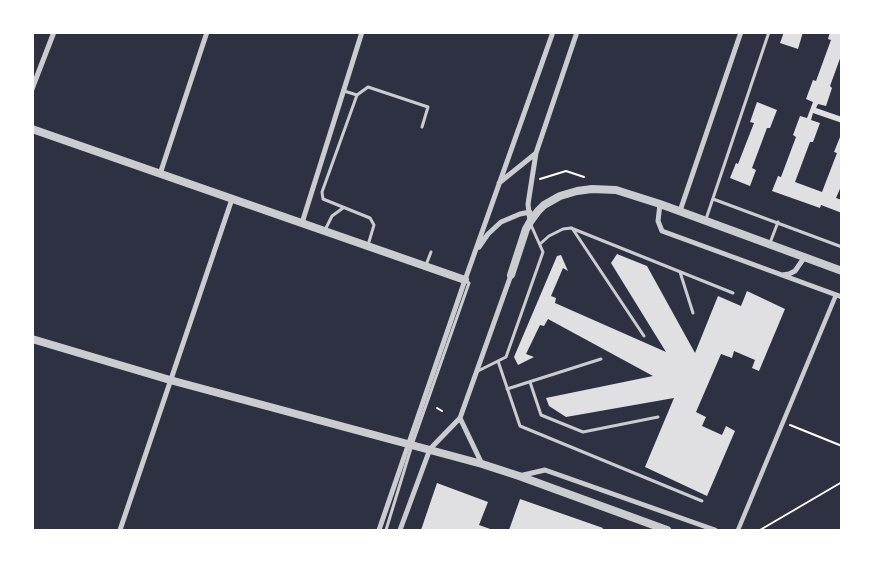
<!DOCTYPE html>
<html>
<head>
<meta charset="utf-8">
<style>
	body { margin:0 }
	#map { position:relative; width:874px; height:563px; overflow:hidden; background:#2d3142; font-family:"IBM Plex Sans",sans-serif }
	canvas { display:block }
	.frame { position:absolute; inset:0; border:34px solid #fff; pointer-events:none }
</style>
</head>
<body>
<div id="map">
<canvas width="874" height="563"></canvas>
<div class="frame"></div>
</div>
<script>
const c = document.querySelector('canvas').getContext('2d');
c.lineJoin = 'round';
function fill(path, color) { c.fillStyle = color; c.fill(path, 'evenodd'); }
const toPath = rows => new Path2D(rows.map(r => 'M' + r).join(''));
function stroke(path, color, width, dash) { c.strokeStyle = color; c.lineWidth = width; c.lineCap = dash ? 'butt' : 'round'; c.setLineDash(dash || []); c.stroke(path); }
fill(toPath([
	[784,32,803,32,798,49,780,43],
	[830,32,842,32,842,53,830,86,832,88,826,106,818,104,816,108,842,117,842,123,813,113,811,120,820,123,813,142,810,142,795,182,822,192,837,153,834,152,842,132,842,184,836,198,842,200,842,213,821,205,820,208,772,191,778,176,781,177,796,137,793,135,800,116,807,118,813,102,806,99,813,80,816,81,831,40,828,39],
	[757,102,777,110,770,128,767,128,752,168,756,170,750,186,730,178,736,163,738,164,754,123,750,122],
	[617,254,647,266,695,353,718,296,741,306,747,291,785,309,759,371,752,368,755,360,734,351,732,358,721,354,696,412,706,417,702,426,722,435,726,426,735,431,707,496,645,467,674,398,566,417,549,406,546,398,653,376,548,319,544,326,540,325,526,354,534,357,518,365,514,357,557,256,561,255,568,271,563,268,551,296,556,298,555,303,666,352,611,263],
	[437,483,488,502,479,525,493,530,421,530],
	[520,499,603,528,602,530,509,530]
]), '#e0e0e3');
stroke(toPath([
	[540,179,566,171,584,177],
	[437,408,442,411],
	[790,425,842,446],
	[760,530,842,482]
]), '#fff', 2);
stroke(toPath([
	[344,91,357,95],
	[713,199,842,247],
	[706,219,769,32],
	[572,228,644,336],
	[325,230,332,216,343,208],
	[770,243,778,222],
	[540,244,549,236,563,229,571,228,733,293],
	[368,245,374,225,370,218,323,199,322,192,357,95,368,87,428,107,422,127],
	[426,265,431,252],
	[680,272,693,313],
	[498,361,520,426,702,501],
	[478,371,506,357,543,252,531,225],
	[530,382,541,415,583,432,658,417],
	[507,389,601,359],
	[386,530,412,445,469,283,466,281]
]), '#caccd0', 3);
stroke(toPath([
	[738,530,836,295]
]), '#caccd0', 4.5);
stroke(toPath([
	[32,89,54,32],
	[160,174,207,32],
	[499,183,535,154],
	[660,204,658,221,662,231,842,297],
	[680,211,741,32],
	[530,222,528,204,536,153,577,32],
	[302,223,362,32],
	[479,247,488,234,501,222,520,214,530,212],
	[782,275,789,274,795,271,804,258],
	[460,418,482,464],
	[519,476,545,470,715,530],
	[120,530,232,199],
	[379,530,465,280,553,32],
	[400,530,430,449,460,418,511,275]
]), '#caccd0', 5);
stroke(toPath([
	[32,129,465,280],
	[511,275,526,229,530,222,538,211,544,205,560,196,577,191,592,189,616,190,660,204,842,271],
	[32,339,170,380,482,464,519,476,667,530]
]), '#caccd0', 8);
</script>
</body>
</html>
